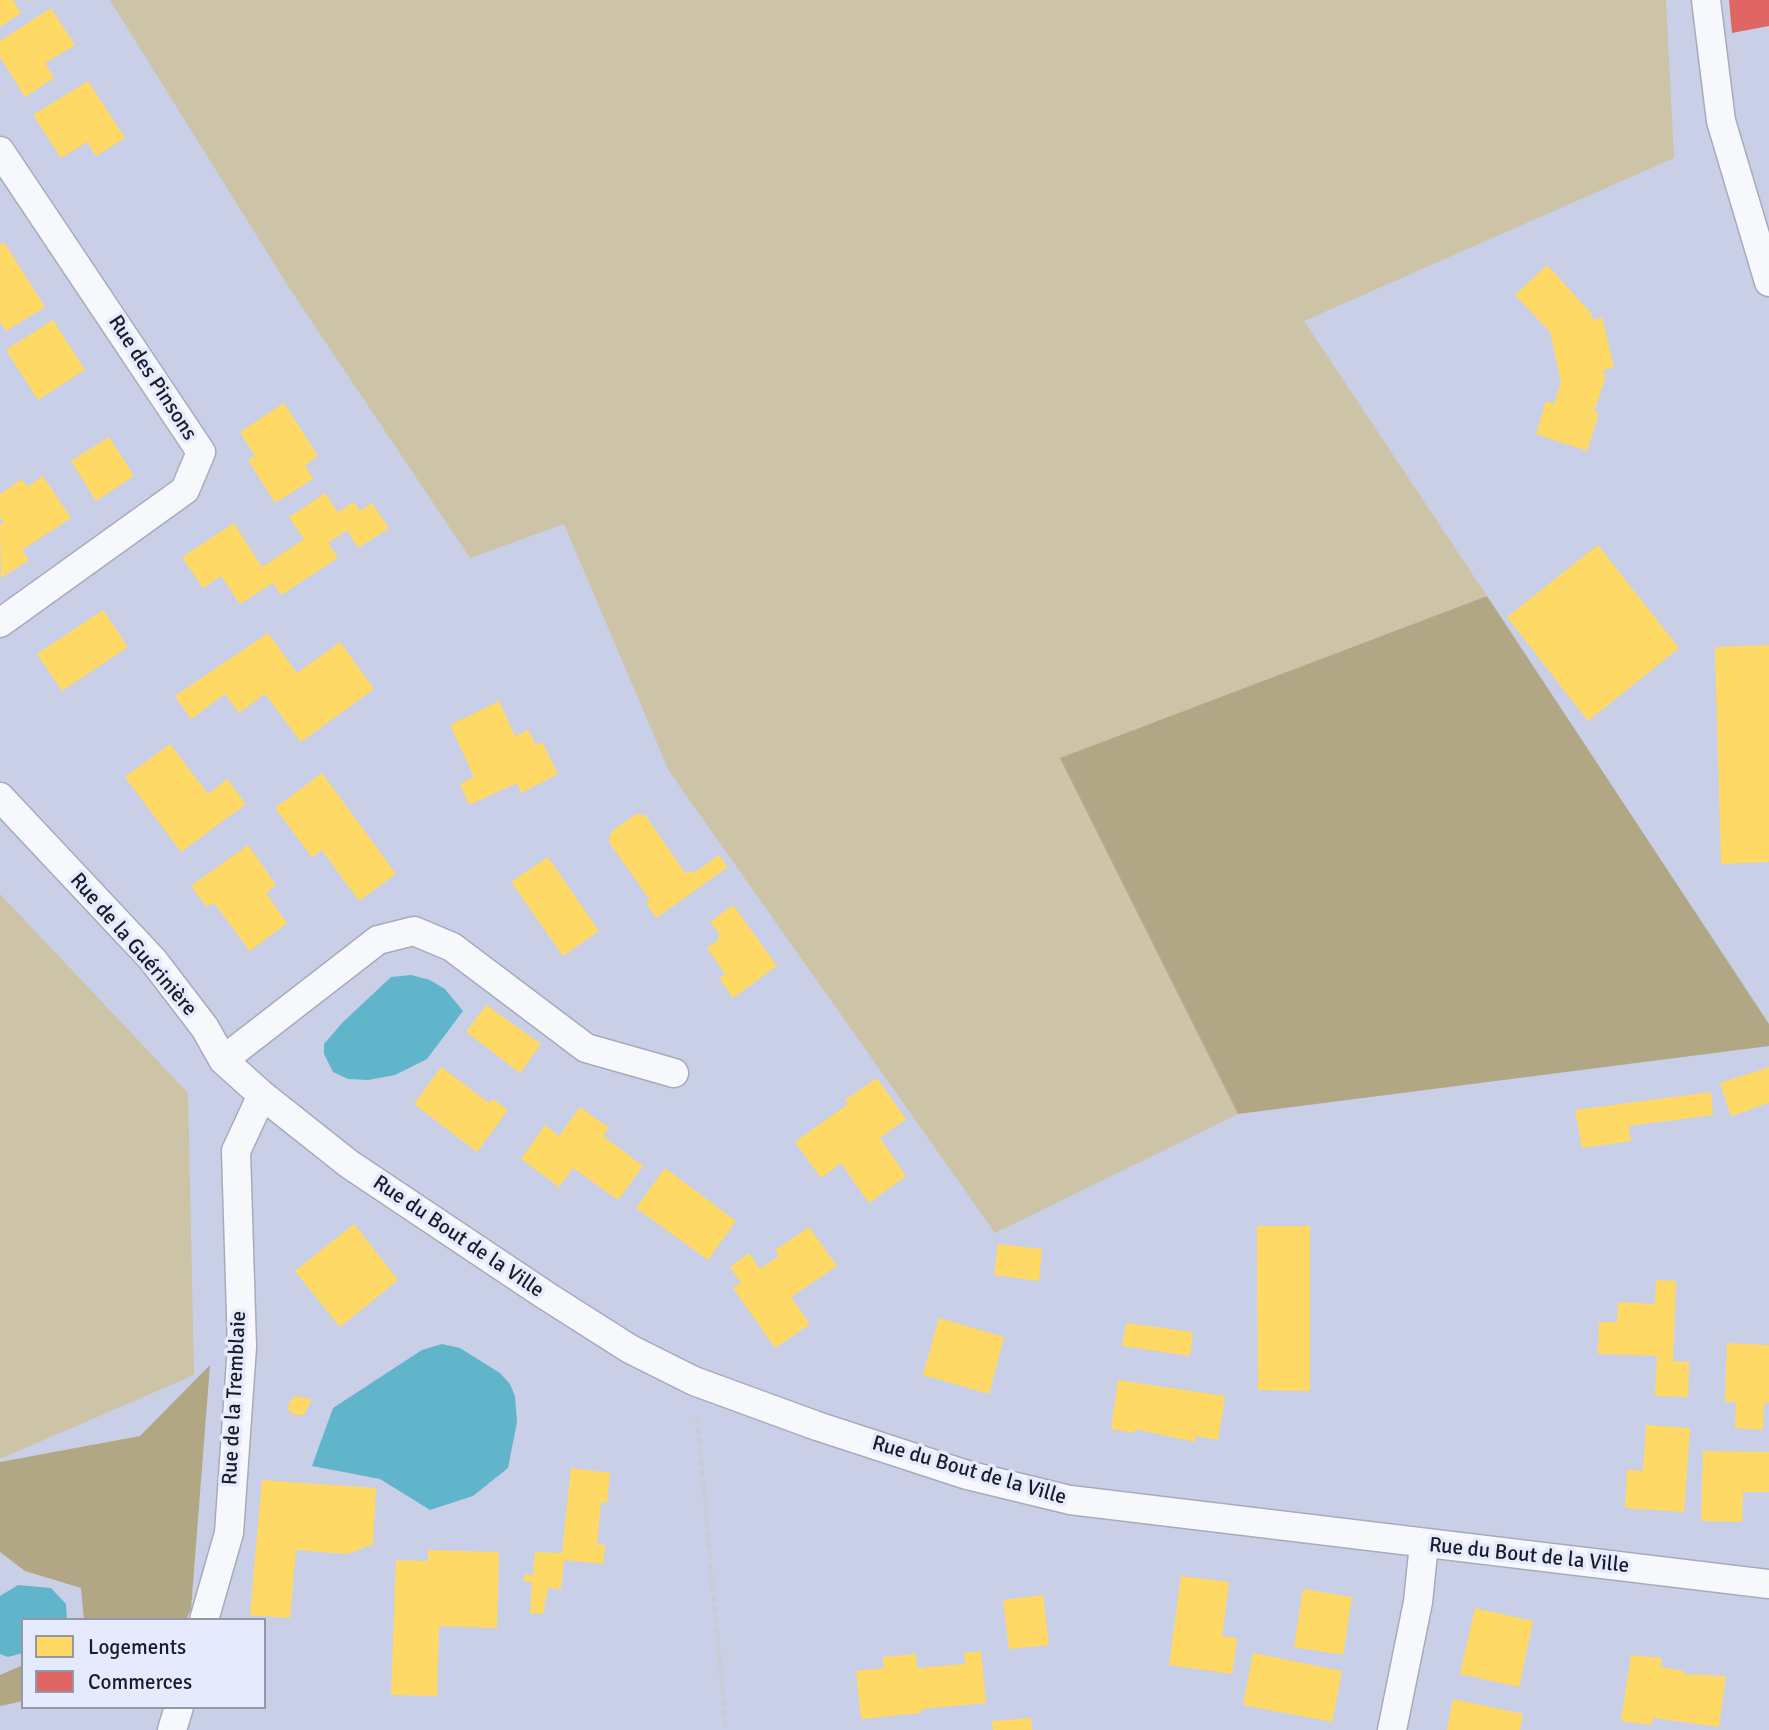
<!DOCTYPE html>
<meta charset="utf-8">
<style>
body{margin:0}
#map{position:relative;width:1769px;height:1730px;overflow:hidden;background:#c9cfe6;font-family:Signika,sans-serif}
canvas{display:block}
.legend{position:absolute;left:21px;top:1618px;width:245px;height:91px;box-sizing:border-box;background:#e5ebfc;border:2px solid #9398a8;margin:0;padding:9px 12px;list-style:none;font-size:21px;color:#181c2b}
.legend li{display:flex;align-items:center;gap:14px;height:35px}
.legend b{width:35px;border:2px solid #9398a8}
</style>
<div id="map">
<canvas width="1769" height="1730"></canvas>
<ul class="legend">
<li><b style="height:19px;background:#ffd966"></b>Logements</li>
<li><b style="height:19px;background:#e06666"></b>Commerces</li>
</ul>
</div>
<script>
const g = document.querySelector('canvas').getContext('2d');
g.lineJoin = 'round';
function fill(path, color) { g.fillStyle = color; g.fill(path, 'evenodd'); }
const shape = rows => new Path2D(rows.map(r => 'M' + r).join(''));
function strokePath(path, color, width, dash) { g.strokeStyle = color; g.lineWidth = width; g.lineCap = dash ? 'butt' : 'round'; g.setLineDash(dash || []); g.stroke(path); }
function write(font, color, halo, rows, align = 'center') {
  g.font = font + ' Signika,sans-serif'; g.lineWidth = 7; g.setLineDash([]); g.textBaseline = 'middle'; g.strokeStyle = halo; g.fillStyle = color; for (const [text, x, y, turn = 0] of rows) {
    g.save(); g.translate(x, y); g.rotate((+turn || 0) * Math.PI / 180); g.textAlign = isNaN(turn) ? turn : align; if (halo) g.strokeText(text, 0, 0); g.fillText(text, 0, 0); g.restore();
  }
}
fill(shape([
 [110,0,1666,0,1674,158,1304,321,1487,596,1061,758,1238,1114,995,1233,669,771,564,524,470,558,288,286],
 [0,894,188,1093,194,1375,0,1459]
]), '#cdc3a7');
fill(shape([
 [1487,596,1769,1024,1769,1046,1238,1114,1060,758],
 [210,1365,191,1609,186,1620,84,1620,81,1588,25,1571,0,1552,0,1462,140,1436],
 [23,1665,23,1701,0,1706,0,1675]
]), '#b2a785');
fill(shape([
 [411,975,430,980,445,989,463,1011,427,1059,395,1075,368,1080,348,1079,333,1072,324,1054,324,1044,342,1023,391,977],
 [442,1344,460,1348,500,1373,510,1384,515,1396,517,1422,508,1468,473,1496,430,1510,380,1479,312,1466,333,1408,422,1350],
 [18,1585,51,1588,66,1604,67,1620,23,1620,23,1653,8,1657,0,1654,0,1596]
]), '#61b5ca');
fill(shape([
 [0,0,13,0,21,13,0,27],
 [51,8,75,45,45,63,54,78,25,97,0,57,0,41],
 [88,81,125,138,96,156,87,142,61,158,33,115],
 [4,242,45,307,6,331,0,322,0,245],
 [1547,265,1591,313,1593,320,1602,317,1614,367,1603,370,1605,378,1594,412,1599,413,1587,451,1536,434,1546,401,1554,404,1561,382,1550,332,1515,295],
 [53,320,85,370,38,400,6,350],
 [284,403,318,456,305,465,313,479,275,503,248,460,255,456,240,432],
 [109,437,134,476,96,501,71,461],
 [43,476,71,518,22,550,29,560,1,578,0,525,4,523,0,517,0,494,22,479,27,487],
 [325,493,338,512,354,502,360,511,372,503,389,528,358,548,347,530,328,543,338,558,281,595,273,583,240,604,221,576,203,588,182,557,234,523,262,567,304,539,289,517],
 [1598,545,1679,648,1588,721,1507,617],
 [103,610,128,647,62,691,37,654],
 [268,633,297,673,340,642,374,689,301,742,265,694,239,713,225,694,191,719,175,696],
 [1769,645,1769,862,1721,864,1715,647],
 [499,701,515,736,528,730,536,745,542,742,558,774,521,793,517,783,469,805,460,784,474,777,450,725],
 [170,744,208,794,227,779,246,804,181,852,125,777],
 [322,773,396,874,359,901,322,850,312,857,275,808],
 [636,814,645,815,686,874,691,870,694,873,719,855,728,867,656,918,646,903,650,900,609,842,611,832],
 [248,845,276,885,266,893,287,923,250,951,214,903,207,907,191,886],
 [548,857,599,931,563,956,511,882],
 [733,905,777,966,733,998,719,978,725,974,707,948,718,940,719,933,710,922],
 [486,1005,541,1044,520,1073,466,1032],
 [441,1067,489,1103,493,1099,508,1110,477,1152,414,1104],
 [1769,1067,1769,1103,1731,1116,1720,1083],
 [877,1078,906,1119,880,1138,906,1176,869,1203,841,1163,821,1178,795,1142,848,1104,845,1100],
 [1711,1092,1713,1115,1629,1126,1631,1141,1582,1148,1575,1110],
 [580,1107,609,1128,603,1136,643,1166,618,1200,573,1168,559,1187,521,1159,545,1125,559,1136],
 [665,1168,736,1221,708,1260,636,1208],
 [354,1224,398,1280,340,1327,295,1271],
 [1257,1226,1310,1226,1310,1391,1258,1390],
 [809,1227,837,1266,791,1297,810,1324,775,1348,733,1288,741,1283,730,1267,749,1253,760,1269,779,1256,775,1250],
 [998,1244,1042,1249,1039,1281,994,1275],
 [1656,1280,1676,1281,1673,1361,1689,1362,1688,1397,1655,1396,1657,1356,1598,1354,1599,1322,1617,1322,1618,1302,1655,1304],
 [939,1318,1004,1337,989,1394,923,1375],
 [1126,1323,1193,1332,1190,1356,1122,1346],
 [1727,1343,1769,1345,1769,1403,1764,1403,1763,1430,1735,1428,1736,1402,1725,1402],
 [1118,1380,1225,1396,1218,1440,1195,1436,1195,1442,1135,1429,1134,1433,1111,1429],
 [296,1396,312,1399,304,1415,294,1415,288,1410,289,1402],
 [1646,1425,1690,1428,1684,1512,1625,1508,1627,1470,1643,1471],
 [1703,1451,1769,1452,1769,1492,1743,1492,1742,1522,1701,1521],
 [571,1468,610,1473,607,1503,601,1502,597,1544,605,1545,603,1564,564,1560,561,1589,548,1588,543,1614,530,1613,532,1582,524,1582,525,1574,533,1575,535,1552,562,1553],
 [262,1480,376,1488,373,1544,347,1554,296,1550,290,1618,250,1615],
 [428,1550,499,1552,497,1628,439,1626,437,1696,391,1695,396,1560,428,1561],
 [1181,1576,1229,1582,1222,1636,1237,1638,1232,1674,1169,1665],
 [1303,1589,1352,1597,1343,1655,1294,1647],
 [1043,1595,1049,1645,1009,1649,1003,1600],
 [1475,1608,1533,1621,1519,1687,1460,1674],
 [981,1651,986,1703,921,1709,921,1713,861,1719,856,1671,884,1668,883,1657,916,1654,917,1668,965,1664,964,1653],
 [1253,1653,1342,1671,1332,1722,1243,1705],
 [1631,1655,1662,1658,1661,1667,1684,1671,1684,1674,1726,1676,1719,1727,1653,1718,1651,1725,1621,1721],
 [1453,1699,1523,1714,1520,1730,1447,1730],
 [1031,1718,1032,1730,993,1730,992,1721]
]), '#ffd966');
fill(shape([
 [1729,0,1769,0,1769,26,1732,33]
]), '#e06666');
const street = shape([
 [1706,0,1721,121,1769,282],
 [0,151,201,452,185,490,0,623],
 [0,797,153,960,205,1028,223,1060,262,1095,349,1164,545,1295,630,1349,694,1381,817,1426,967,1475,1070,1500,1769,1584],
 [223,1060,378,940,414,931,452,947,586,1048,674,1073],
 [204,1620,229,1533,242,1347,236,1151,262,1095],
 [172,1730,179,1707],
 [1392,1730,1418,1602,1424,1544]
]);
strokePath(street, '#a6abbc', 31);
strokePath(shape([
 [697,1417,726,1730]
]), '#cbccd3', 4.5, [7, 3.5]);
strokePath(street, '#f7f8fb', 28);
write('21px', '#181c2b', '#e5ebfc', [
 ["Rue des Pinsons",152,378,57],
 ["Rue de la Guérinière",133,945,49],
 ["Rue du Bout de la Ville",458,1237,34],
 ["Rue de la Tremblaie",235,1398,-87],
 ["Rue du Bout de la Ville",969,1471,16],
 ["Rue du Bout de la Ville",1529,1556,6]
]);
</script>
